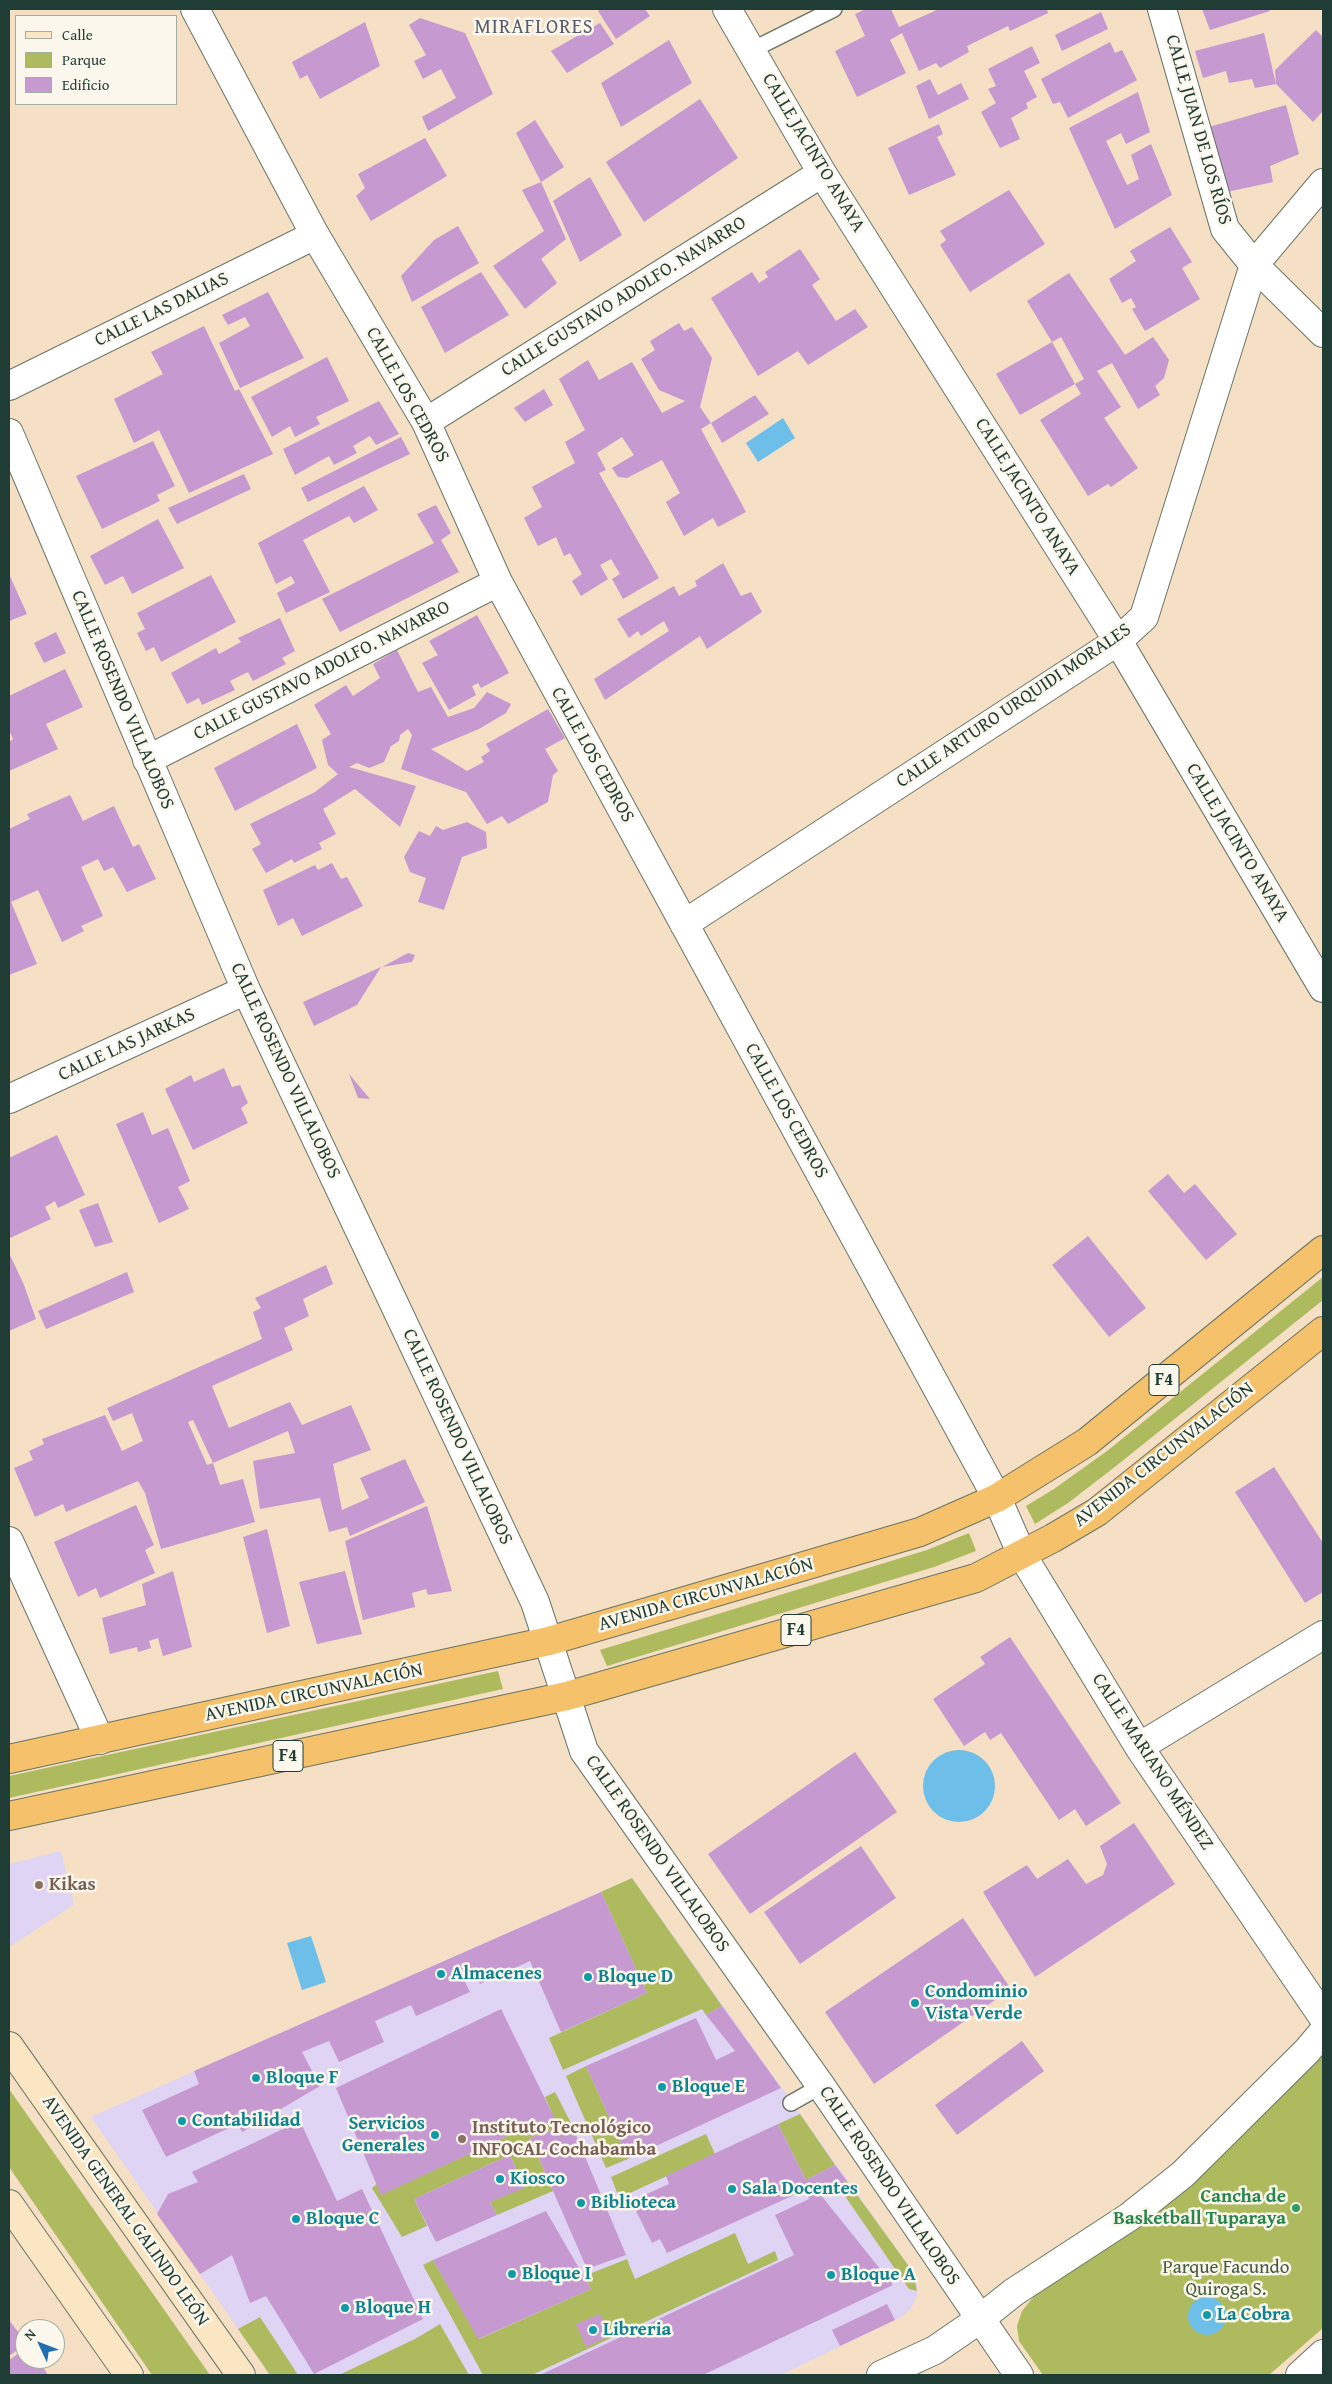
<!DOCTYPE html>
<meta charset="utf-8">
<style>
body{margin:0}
#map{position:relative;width:1332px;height:2384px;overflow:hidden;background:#f5dfc5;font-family:"Gentium Book Plus",serif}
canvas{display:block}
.frame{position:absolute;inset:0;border:10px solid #1f3d34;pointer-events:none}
.legend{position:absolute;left:15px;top:15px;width:162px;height:90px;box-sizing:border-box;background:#fbf7ec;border:1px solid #a3ada2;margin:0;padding:6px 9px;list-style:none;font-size:15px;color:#1f3d34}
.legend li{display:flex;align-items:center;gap:10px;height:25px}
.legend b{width:25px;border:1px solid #a3ada2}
.north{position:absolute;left:15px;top:2319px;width:50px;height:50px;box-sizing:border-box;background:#fbf7ec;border:1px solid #a3ada2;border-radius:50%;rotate:313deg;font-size:14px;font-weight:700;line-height:20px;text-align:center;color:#1f3d34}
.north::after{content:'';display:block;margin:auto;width:18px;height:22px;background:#1f6fb2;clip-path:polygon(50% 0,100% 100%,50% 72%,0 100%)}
</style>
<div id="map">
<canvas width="1332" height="2384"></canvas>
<div class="frame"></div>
<ul class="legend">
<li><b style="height:6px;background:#fbe6c4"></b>Calle</li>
<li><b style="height:14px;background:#adbb5e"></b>Parque</li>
<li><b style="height:14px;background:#c699d1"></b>Edificio</li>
</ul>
<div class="north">N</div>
</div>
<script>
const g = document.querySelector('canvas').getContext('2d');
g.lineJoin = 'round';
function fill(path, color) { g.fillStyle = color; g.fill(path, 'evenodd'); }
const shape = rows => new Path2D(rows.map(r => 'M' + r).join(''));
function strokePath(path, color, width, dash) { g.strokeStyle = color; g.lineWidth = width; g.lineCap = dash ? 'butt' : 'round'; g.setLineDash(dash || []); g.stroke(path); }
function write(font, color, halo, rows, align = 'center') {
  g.font = font + ' "Gentium Book Plus",serif'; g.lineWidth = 5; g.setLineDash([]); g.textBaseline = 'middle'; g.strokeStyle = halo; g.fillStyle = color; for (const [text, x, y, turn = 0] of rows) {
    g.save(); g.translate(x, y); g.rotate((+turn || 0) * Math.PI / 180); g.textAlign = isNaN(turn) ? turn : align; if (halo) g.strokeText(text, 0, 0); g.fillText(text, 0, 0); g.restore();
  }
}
fill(shape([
 [61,1851,74,1905,9,1947,9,1864],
 [632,1878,913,2272,917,2284,917,2297,911,2308,903,2316,781,2375,270,2375,91,2117]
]), '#e0d4f4');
fill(shape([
 [1323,1277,1323,1300,1116,1466,1068,1503,1035,1524,1026,1506,1054,1489,1107,1451],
 [969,1533,976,1551,934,1567,607,1666,600,1650,927,1550],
 [498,1671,503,1689,9,1798,9,1776],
 [632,1878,722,2006,706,2015,702,2009,563,2070,549,2038,647,1993,601,1892],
 [1323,2054,1323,2328,1269,2375,1043,2375,1019,2341,1017,2326,1022,2311,1031,2300,1042,2288,1167,2203,1233,2145],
 [586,2066,628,2159,606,2168,566,2076],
 [9,2089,210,2375,152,2375,9,2167],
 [555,2092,571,2123,530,2138,553,2191,497,2215,490,2202,524,2187,510,2155,414,2199,427,2226,402,2237,372,2188,377,2184,382,2194,523,2129,527,2134,555,2120,545,2097],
 [800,2114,835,2165,806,2180,778,2124],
 [706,2134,715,2154,619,2198,611,2177],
 [847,2181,913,2272,917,2291,909,2289,902,2279,838,2186],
 [735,2233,748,2264,775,2251,778,2260,532,2375,483,2375,423,2265,433,2260,479,2339,591,2289,584,2276,627,2259,635,2279],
 [260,2317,298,2375,270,2375,238,2329],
 [440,2324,469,2375,339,2375,415,2339]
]), '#adbb5e');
fill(shape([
 [783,418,795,438,758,462,746,443],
 '923 1786a36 36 0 1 1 72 0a36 36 0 1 1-72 0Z',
 [311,1936,326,1982,302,1990,287,1943],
 '1188 2316a19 19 0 1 1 38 0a19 19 0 1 1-38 0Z'
]), '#6dbee8');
fill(shape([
 [601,9,645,9,650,16,616,39,598,11],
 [866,9,891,9,899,27,939,9,1047,9,1048,13,1010,31,1008,26,967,46,969,52,940,68,936,63,919,71,902,33,890,40,906,73,857,97,835,51,865,36,855,14],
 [1202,9,1269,9,1270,11,1210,30],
 [1101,12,1108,29,1062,51,1055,35],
 [420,18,465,33,493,94,428,131,422,117,456,98,441,69,423,79,414,61,426,55,409,25],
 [365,22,380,66,320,99,307,75,300,79,292,62],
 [600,23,614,44,567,73,551,51],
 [1316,30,1323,37,1323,111,1313,122,1276,84,1275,70],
 [1264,33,1276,84,1255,88,1252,79,1229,83,1226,71,1203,78,1195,51],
 [669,40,692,83,621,127,601,83],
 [1110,42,1115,53,1122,50,1137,80,1068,118,1060,102,1053,104,1041,79],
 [1032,46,1040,63,1024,71,1037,97,1026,103,1028,108,1011,118,1020,139,1000,148,981,112,996,103,988,89,996,86,988,69],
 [930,79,938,95,961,83,969,99,929,119,916,86],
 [1138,92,1150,132,1126,144,1121,133,1106,141,1127,185,1139,179,1131,155,1151,144,1172,195,1115,229,1069,128],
 [700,99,738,158,644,222,606,162],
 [1286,105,1299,154,1270,166,1273,182,1227,192,1209,127],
 [535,120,564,167,541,182,516,133],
 [939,124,943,134,937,137,956,175,909,195,888,148],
 [425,138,447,176,371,221,356,196,365,188,358,174],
 [590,177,622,235,580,262,553,201],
 [541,182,566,239,541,259,557,283,525,309,493,266,544,231,522,190],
 [1009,190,1045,244,970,292,940,245,946,240,940,231],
 [458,226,479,263,412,302,401,276,434,240],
 [1170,227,1192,262,1182,268,1200,299,1145,331,1132,309,1136,307,1131,298,1122,303,1109,279,1136,261,1130,251],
 [800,249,820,279,812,285,836,321,855,309,868,327,808,365,798,351,758,376,711,298,752,272,759,283,768,277,765,272],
 [481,272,509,315,445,353,421,307],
 [1069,273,1125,355,1153,337,1169,360,1164,378,1155,386,1160,395,1138,409,1112,363,1097,371,1121,407,1104,418,1138,468,1111,487,1108,484,1088,496,1040,420,1081,394,1075,384,1084,379,1061,337,1052,342,1027,301],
 [268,292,304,358,240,388,219,343,250,326,245,317,228,325,222,315],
 [679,323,684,331,692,327,712,358,700,407,711,423,701,429,746,512,718,527,713,518,684,536,666,502,680,493,662,460,627,478,618,477,612,468,634,455,622,437,597,453,606,470,599,473,659,578,623,599,612,579,620,574,611,559,600,565,608,579,581,596,572,581,582,574,570,553,564,556,556,537,538,546,524,518,542,507,532,487,575,463,565,442,585,430,559,379,588,360,599,380,632,362,662,413,685,401,659,390,641,359,655,350,650,341],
 [204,326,235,391,239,389,273,454,189,493,159,430,134,443,114,399,163,374,151,352],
 [1052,342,1075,384,1020,415,996,374],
 [327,357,349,401,316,417,320,424,295,437,290,426,272,437,251,397],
 [544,389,553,405,525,422,514,408],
 [755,395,769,414,722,443,711,423],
 [379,401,399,434,376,445,370,436,353,446,357,453,334,465,329,456,295,475,283,449],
 [401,437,410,454,308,502,301,488],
 [153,441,175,486,157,495,160,501,102,529,76,476],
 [244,474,251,489,177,524,168,508],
 [364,486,378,510,354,523,349,516,303,540,330,592,286,613,277,593,295,583,291,576,276,584,258,543],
 [436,505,451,533,441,540,459,572,340,632,322,599,434,543,417,514],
 [158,519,184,568,132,594,123,576,105,585,90,556],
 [723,563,741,596,751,592,762,612,707,649,700,636,605,700,594,679,669,631,664,621,641,636,638,631,629,638,617,619,674,586,679,596,697,586,695,581],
 [9,574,27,614,9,621],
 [211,575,236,622,161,662,154,647,146,651,137,633,145,629,137,613],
 [477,615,509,673,481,688,478,683,472,686,476,695,449,710,422,663,438,655,429,641],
 [280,618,295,651,282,658,286,664,253,681,248,672,230,681,235,690,202,705,199,698,187,704,171,673,216,648,219,654,241,642,238,638],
 [56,632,66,653,44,663,34,643],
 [397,650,418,692,431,687,448,717,474,708,487,692,511,704,506,713,479,729,431,749,467,771,484,762,481,757,490,751,486,744,548,709,565,738,545,749,558,771,553,775,548,802,508,824,502,816,487,824,466,792,401,769,412,735,408,729,400,735,399,741,391,746,384,762,369,768,357,763,349,767,416,786,400,827,355,789,323,809,336,834,319,843,322,849,294,863,292,859,266,873,252,849,261,844,250,824,315,792,338,774,328,765,322,740,331,734,314,705,346,685,353,696,380,678,373,664],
 [65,669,83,707,46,724,58,749,9,771,9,742,13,739,9,730,9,696],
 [297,724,317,768,235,811,214,768],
 [70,795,83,821,114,806,133,847,139,844,156,879,127,892,113,867,104,871,98,859,81,867,103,916,81,926,84,931,62,942,38,890,11,902,37,964,9,975,9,829,30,819,27,814],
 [467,822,486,832,487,848,462,857,444,910,418,902,426,878,410,872,404,857,419,831,430,836,436,826,443,830],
 [332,863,341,879,347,877,363,906,302,936,293,918,278,926,263,890,315,865,318,870],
 [408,953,415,955,412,962,382,967],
 [381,967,357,1005,314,1026,303,1002],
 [224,1068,232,1087,240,1085,248,1103,241,1108,248,1123,193,1150,165,1089,191,1075,194,1082],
 [349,1074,370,1099,358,1098],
 [143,1112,152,1135,168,1128,190,1181,178,1187,189,1209,159,1223,116,1124],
 [57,1135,85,1195,58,1208,55,1201,45,1207,51,1219,10,1238,9,1158],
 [1168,1174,1184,1193,1195,1184,1237,1234,1206,1260,1148,1191],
 [98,1203,113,1242,95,1247,79,1210],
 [1088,1236,1146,1308,1109,1337,1052,1265],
 [9,1253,24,1285,36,1319,9,1331],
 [326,1265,333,1284,303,1299,309,1316,284,1328,293,1350,212,1386,229,1428,290,1402,302,1425,351,1405,371,1450,333,1464,342,1510,369,1498,360,1478,405,1459,425,1502,350,1536,347,1527,329,1532,320,1498,260,1509,253,1461,295,1453,288,1431,213,1463,193,1420,188,1422,207,1465,213,1463,220,1485,243,1479,255,1522,161,1549,145,1493,138,1481,66,1512,63,1504,35,1517,14,1468,33,1460,29,1451,44,1444,42,1439,105,1415,122,1451,143,1441,132,1413,113,1421,107,1408,262,1339,253,1312,261,1308,255,1298],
 [127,1272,134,1292,46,1329,38,1311],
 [1274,1467,1323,1543,1323,1592,1305,1603,1235,1492],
 [136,1505,154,1545,145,1550,155,1573,100,1598,96,1588,78,1597,54,1542],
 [427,1506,452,1591,428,1595,426,1589,412,1593,415,1607,363,1620,345,1541],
 [267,1529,290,1626,267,1633,243,1537],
 [173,1571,192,1647,163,1656,158,1638,149,1641,151,1648,138,1652,137,1647,110,1654,102,1618,146,1605,142,1584],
 [345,1571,362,1634,317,1644,299,1582],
 [1010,1637,1121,1803,1086,1826,1075,1809,1059,1820,1001,1733,990,1740,985,1732,964,1746,933,1699,985,1664,980,1657],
 [855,1752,897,1812,750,1914,708,1854],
 [1134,1823,1175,1884,1035,1977,983,1892,1027,1865,1037,1879,1068,1859,1086,1884,1103,1875,1107,1864,1100,1846],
 [861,1846,896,1898,800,1964,764,1912],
 [601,1892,647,1993,561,2032,530,1961,480,1984,474,1971,462,1976,470,1992,416,2016,411,2005,375,2021,384,2042,339,2062,329,2041,302,2052,320,2086,242,2132,238,2124,166,2157,142,2110,199,2084,194,2071],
 [963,1918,1011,1989,874,2084,825,2012],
 [722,2006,781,2088,628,2159,586,2066,696,2018,716,2060,735,2051,706,2015],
 [501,2009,555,2119,526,2134,523,2129,381,2195,336,2088],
 [1022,2041,1044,2071,957,2135,935,2105],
 [300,2121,337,2201,362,2189,423,2319,314,2374,266,2296,250,2303,232,2255,200,2274,157,2214,168,2194,198,2182,192,2172],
 [571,2123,626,2255,587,2269,530,2138],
 [778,2124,806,2180,835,2165,847,2181,820,2194,893,2285,703,2375,540,2375,794,2255,775,2215,809,2199,805,2190,667,2253,660,2239,652,2243,631,2201,669,2184,666,2176],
 [510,2155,524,2188,490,2202,497,2215,436,2242,414,2199],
 [546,2211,591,2289,478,2339,433,2260],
 [887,2304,895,2320,840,2346,832,2330],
 [600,2314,610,2336,586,2347,576,2324],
 [9,2320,25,2341,25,2345,9,2356],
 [25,2349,25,2359,38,2359,48,2375,9,2375,9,2360]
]), '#c699d1');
const service = shape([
 [752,50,834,9],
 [791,2103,821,2086]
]);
const minor = shape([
 [727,9,822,173,1118,641,1323,988],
 [1162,9,1225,229,1254,265,1323,333],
 [315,235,426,422,498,582,997,1498,1022,1555,1139,1747,1323,2017],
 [426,422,822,173],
 [9,433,246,990,535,1602,584,1751,821,2086,1019,2375],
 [147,760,498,582],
 [684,924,1118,641,1144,617,1254,265,1323,183],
 [9,1099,246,990],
 [9,1541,100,1740],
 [1139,1747,1323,1635],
 [881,2375,935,2350,980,2319,1014,2292,1129,2217,1183,2174,1307,2051,1323,2032],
 [1300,2375,1323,2354]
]);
const tertiary = shape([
 [9,386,315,235,195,9]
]);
const secondary = shape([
 [9,2046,241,2375],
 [9,2204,129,2375]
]);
const trunk = shape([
 [9,1759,549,1641,920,1532,997,1498,1087,1442,1323,1250],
 [9,1816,567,1696,976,1578,1053,1538,1097,1512,1323,1331]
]);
strokePath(service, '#6a7667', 18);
strokePath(minor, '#6a7667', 30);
strokePath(tertiary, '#6a7667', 30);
strokePath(secondary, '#6a7667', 30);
strokePath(trunk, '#6a7667', 30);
strokePath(service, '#fff', 15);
strokePath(minor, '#fff', 28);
strokePath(tertiary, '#fff', 28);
strokePath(secondary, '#fbe6c4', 28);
strokePath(trunk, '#f5c16b', 28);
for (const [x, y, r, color] of [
 [39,1885,5,"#8d6e63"],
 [441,1974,5,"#0f9aa8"],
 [588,1977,5,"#0f9aa8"],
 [915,2003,5,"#0f9aa8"],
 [256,2078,5,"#0f9aa8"],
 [662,2087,5,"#0f9aa8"],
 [182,2121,5,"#0f9aa8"],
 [435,2135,5,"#0f9aa8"],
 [462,2139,5,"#8d6e63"],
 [500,2179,5,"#0f9aa8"],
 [732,2189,5,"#0f9aa8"],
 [581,2203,5,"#0f9aa8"],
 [1296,2208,5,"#2e9e5b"],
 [296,2219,5,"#0f9aa8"],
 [512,2274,5,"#0f9aa8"],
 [831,2275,5,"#0f9aa8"],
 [345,2308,5,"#0f9aa8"],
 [1207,2315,5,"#0f9aa8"],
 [593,2330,5,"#0f9aa8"]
]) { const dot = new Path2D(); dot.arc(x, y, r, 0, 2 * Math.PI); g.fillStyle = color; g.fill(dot); strokePath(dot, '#fbf7ec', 2); }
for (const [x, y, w] of [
 [1164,1380,30],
 [796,1630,30],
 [288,1756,30]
]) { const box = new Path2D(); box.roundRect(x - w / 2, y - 15.5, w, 31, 4); g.fillStyle = '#fbf7ec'; g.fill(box); strokePath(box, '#1f3d34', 1); }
write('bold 18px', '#1f3d34', null, [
 ["F4",1164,1380],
 ["F4",796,1630],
 ["F4",288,1756]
]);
write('19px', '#1f3d34', '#fbf7ec', [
 ["CALLE JUAN DE LOS RÍOS",1198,130,74],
 ["CALLE JACINTO ANAYA",813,153,59],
 ["CALLE GUSTAVO ADOLFO. NAVARRO",624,297,-32],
 ["CALLE LAS DALIAS",162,310,-26],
 ["CALLE LOS CEDROS",407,395,61],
 ["CALLE JACINTO ANAYA",1027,497,58],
 ["CALLE GUSTAVO ADOLFO. NAVARRO",322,671,-27],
 ["CALLE ROSENDO VILLALOBOS",122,700,67],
 ["CALLE ARTURO URQUIDI MORALES",1014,706,-34],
 ["CALLE LOS CEDROS",592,755,61],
 ["CALLE JACINTO ANAYA",1237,843,59],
 ["CALLE LAS JARKAS",127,1045,-25],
 ["CALLE ROSENDO VILLALOBOS",285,1071,65],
 ["CALLE LOS CEDROS",786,1111,61],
 ["CALLE ROSENDO VILLALOBOS",457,1437,65],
 ["AVENIDA CIRCUNVALACIÓN",1164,1455,-38],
 ["AVENIDA CIRCUNVALACIÓN",706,1595,-16],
 ["AVENIDA CIRCUNVALACIÓN",314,1693,-12],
 ["CALLE MARIANO MÉNDEZ",1152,1762,57],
 ["CALLE ROSENDO VILLALOBOS",657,1854,55],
 ["CALLE ROSENDO VILLALOBOS",889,2186,56],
 ["AVENIDA GENERAL GALINDO LEÓN",125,2211,55]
]);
write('bold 19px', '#785e54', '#fbf7ec', [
 ["Kikas",49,1885],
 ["Instituto Tecnológico",472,2128],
 ["INFOCAL Cochabamba",472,2150]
], 'left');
write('bold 19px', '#0d838f', '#fbf7ec', [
 ["Almacenes",451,1974],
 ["Bloque D",598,1977],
 ["Condominio",925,1992],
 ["Vista Verde",925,2014],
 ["Bloque F",266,2078],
 ["Bloque E",672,2087],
 ["Contabilidad",192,2121],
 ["Servicios",425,2124,"right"],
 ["Generales",425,2146,"right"],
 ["Kiosco",510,2179],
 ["Sala Docentes",742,2189],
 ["Biblioteca",591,2203],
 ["Bloque C",306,2219],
 ["Bloque I",522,2274],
 ["Bloque A",841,2275],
 ["Bloque H",355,2308],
 ["La Cobra",1217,2315],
 ["Libreria",603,2330]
], 'left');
write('bold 19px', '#27864d', '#fbf7ec', [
 ["Cancha de",1286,2197],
 ["Basketball Tuparaya",1286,2219]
], 'right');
write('19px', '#425c3e', '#fbf7ec', [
 ["Parque Facundo",1226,2268],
 ["Quiroga S.",1226,2290]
]);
g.letterSpacing = '1px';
write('20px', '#595d6b', '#fbf7ec', [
 ["MIRAFLORES",534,28]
]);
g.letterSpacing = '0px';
</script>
